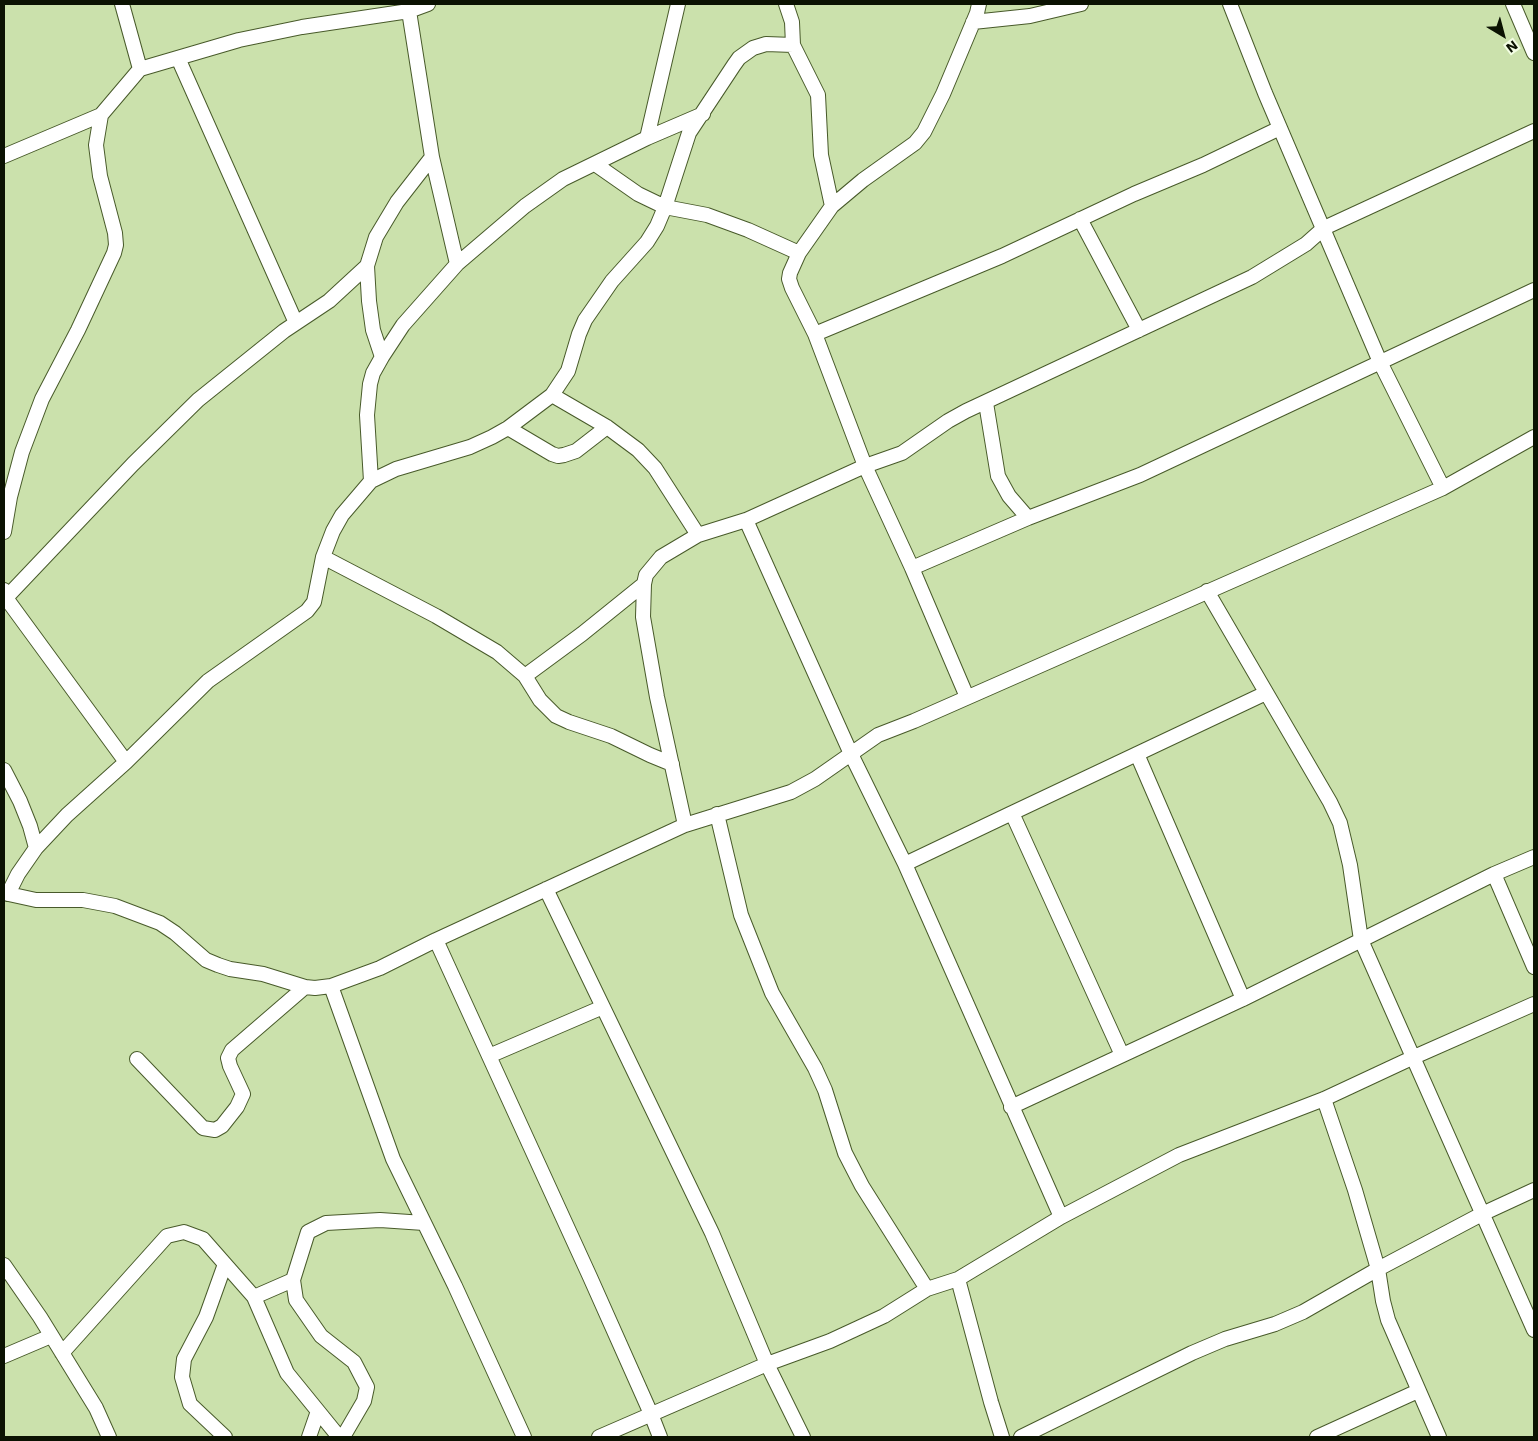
<!DOCTYPE html>
<style>
body{margin:0}
#map{position:relative;width:1538px;height:1441px;overflow:hidden;background:#cbe1ac;font-family:"Work Sans",sans-serif}
canvas{display:block}
.frame{position:absolute;inset:0;border:5px solid #0b1202;pointer-events:none}
.north{position:absolute;left:1478px;top:10px;width:50px;height:50px;-webkit-text-stroke:4px #f2fde3;paint-order:stroke;rotate:143deg;font-size:14px;font-weight:700;line-height:20px;text-align:center;color:#0b1202}
.north::after{content:'';display:block;margin:auto;width:18px;height:22px;background:#0b1202;clip-path:polygon(50% 0,100% 100%,50% 72%,0 100%)}
</style>
<div id="map">
<canvas width="1538" height="1441"></canvas>
<div class="frame"></div>
<div class="north">N</div>
</div>
<script>
const g = document.querySelector('canvas').getContext('2d');
g.lineJoin = 'round';
const shape = rows => new Path2D(rows.map(r => 'M' + r).join(''));
function strokePath(path, color, width, dash) { g.strokeStyle = color; g.lineWidth = width; g.lineCap = dash ? 'butt' : 'round'; g.setLineDash(dash || []); g.stroke(path); }
const minor = shape([
 [122,4,140,69],
 [678,4,647,138,703,114],
 [1230,4,1265,93,1380,362,1443,488],
 [1513,4,1534,53],
 [973,22,1030,16,1081,4],
 [793,45,818,95,821,155,832,206],
 [178,58,296,323],
 [4,156,101,115,140,69,239,40,302,27,409,11,428,4],
 [432,157,457,264],
 [595,164,638,194,665,207,707,215,748,230,799,253,832,206,863,180,915,143,924,132,943,94,977,13,979,4],
 [1080,219,1139,330],
 [799,253,790,273,789,279,792,288,815,334,865,466,912,568,967,697],
 [367,266,369,301,373,330,382,357],
 [815,334,1002,256,1134,194,1203,165,1280,128],
 [552,395,607,427,638,450,655,468,698,535],
 [986,403,998,476,1009,496,1028,518],
 [508,428,552,454,558,456,564,455,576,451,607,427],
 [371,481,367,415,370,384,373,373,382,357,403,325,457,264,525,206,563,179,647,138],
 [746,520,851,754,905,864,1061,1217],
 [4,532,10,497,22,452,42,399,78,330,114,253,116,245,115,233,100,176,96,145,101,115],
 [323,557,436,616,497,652,525,676,540,700,556,716,569,722,611,736,650,755,672,764],
 [912,568,1028,518,1140,475,1534,290],
 [4,590,6,598,126,762],
 [1207,591,1330,802,1340,823,1350,865,1361,940,1534,1330],
 [4,600,133,464,198,400,284,331,329,301,367,266,376,237,397,202,432,157,409,11],
 [525,676,582,634,644,584],
 [1137,754,1243,999],
 [4,770,20,801,30,826,36,848],
 [717,814,741,915,772,993,815,1068,825,1090,845,1153,862,1186,927,1289],
 [685,825,657,697,643,617,644,584,646,575,661,557,698,535,746,520,865,466,902,453,948,421,966,411,1252,277,1306,244,1324,228,1534,131],
 [905,864,1012,813],
 [1494,874,1534,967],
 [546,889,712,1233,767,1364,803,1437],
 [4,893,36,900,83,900,115,906,160,923,175,933,206,960,218,965,230,969,263,974,305,987,315,988,331,986,380,968,436,940,685,825,791,792,815,779,878,735,914,721,1443,488,1534,437],
 [8,894,18,874,36,848,67,815,126,762,208,681,307,611,314,602,323,557,333,531,342,515,371,481,396,469,470,447,492,437,508,428,552,395,568,371,579,334,585,320,612,281,647,242,657,226,665,207,689,133,734,65,739,58,753,48,766,44,793,45,792,22,786,4],
 [436,940,590,1277,651,1414,660,1437],
 [331,986,393,1159,455,1286,524,1437],
 [1122,1055,1012,813,1266,693],
 [489,1056,603,1007],
 [137,1059,203,1128,215,1130,222,1126,237,1107,243,1094,230,1066,228,1058,232,1050,305,987],
 [1324,1099,1355,1190,1378,1269,1383,1301,1388,1320,1439,1437],
 [1011,1107,1243,999,1494,874,1534,857],
 [225,1264,206,1317,184,1359,182,1377,190,1404,225,1437],
 [4,1265,40,1317,96,1408,109,1437],
 [958,1279,991,1402,1002,1437],
 [254,1297,293,1280],
 [62,1353,167,1236,184,1232,203,1239,254,1297,287,1373,339,1437],
 [4,1356,51,1336],
 [309,1437,318,1411],
 [343,1437,364,1401,367,1387,354,1362,321,1336,296,1300,293,1280,308,1232,326,1223,380,1220,424,1223],
 [599,1437,767,1364,830,1341,884,1316,927,1289,958,1279,1061,1217,1179,1155,1324,1099,1414,1057,1534,1004],
 [1021,1437,1192,1353,1225,1339,1275,1324,1303,1312,1378,1269,1482,1214,1534,1190],
 [1317,1437,1418,1391]
]);
strokePath(minor, '#485a2a', 16);
strokePath(minor, '#fff', 14);
</script>
